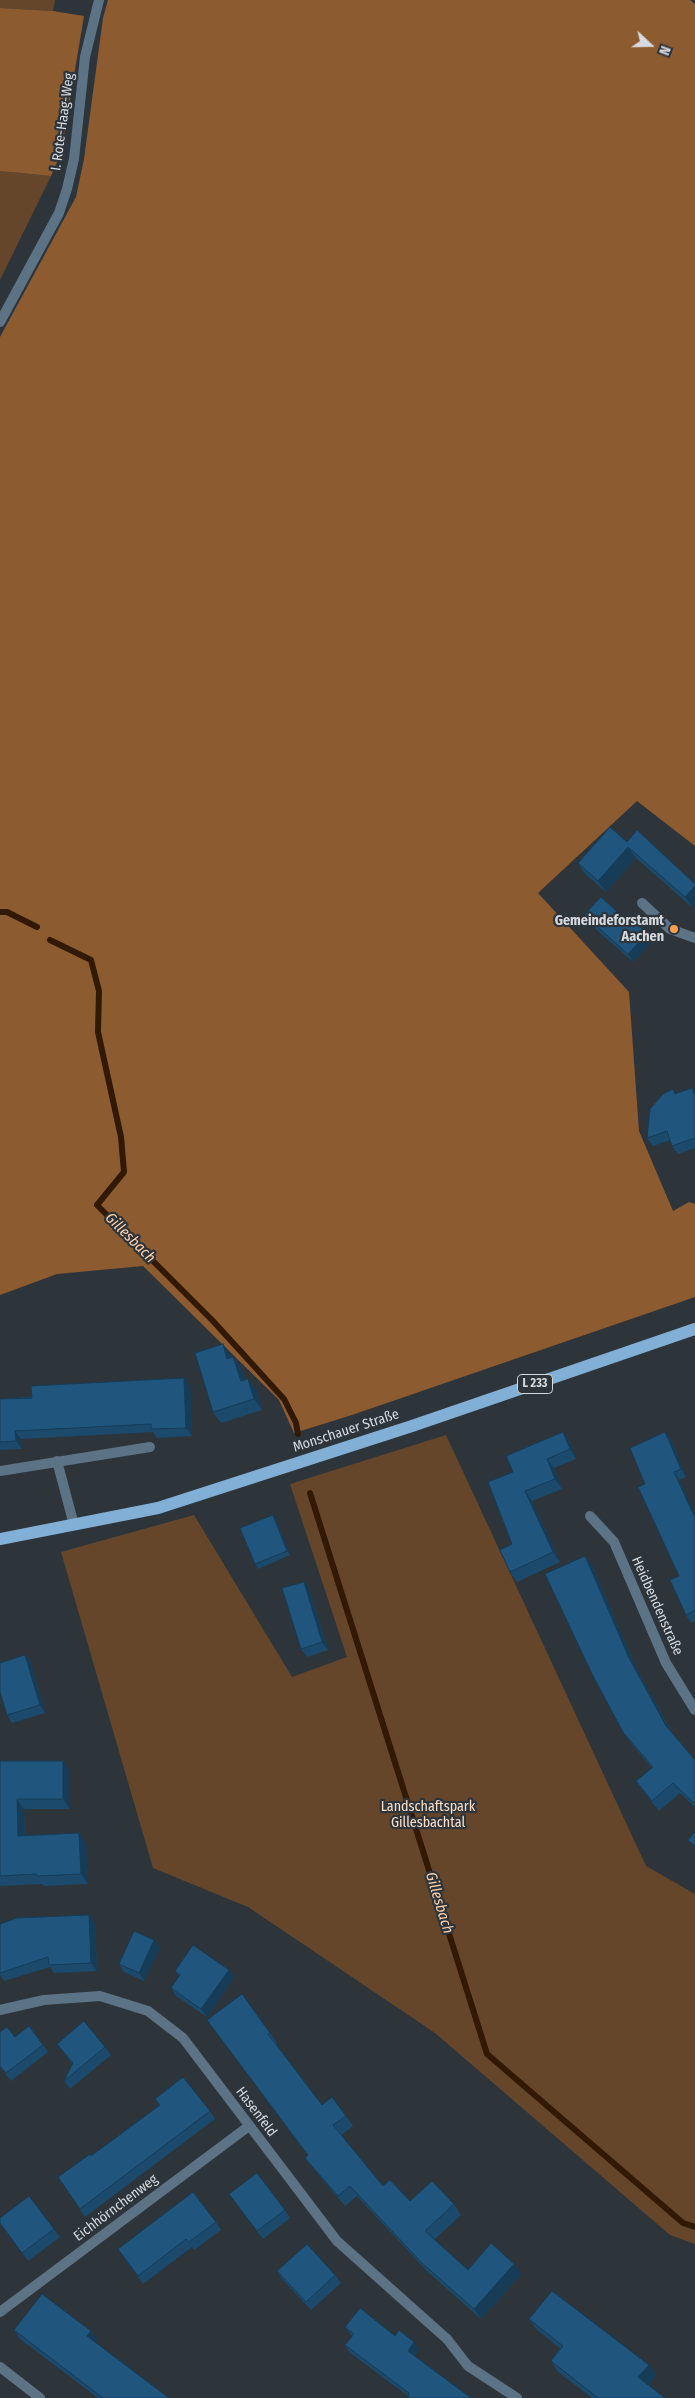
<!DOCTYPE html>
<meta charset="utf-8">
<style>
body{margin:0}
#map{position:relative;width:695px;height:2398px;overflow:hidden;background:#2d353b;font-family:"Fira Sans Condensed",sans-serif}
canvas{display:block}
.north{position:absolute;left:625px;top:20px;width:50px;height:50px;-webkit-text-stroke:4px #2d353b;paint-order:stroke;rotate:111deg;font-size:14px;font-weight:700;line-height:20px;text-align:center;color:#d7dbe0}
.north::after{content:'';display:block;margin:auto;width:18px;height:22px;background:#d7dbe0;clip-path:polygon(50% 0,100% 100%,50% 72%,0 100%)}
</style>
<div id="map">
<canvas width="695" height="2398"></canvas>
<div class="north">N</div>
</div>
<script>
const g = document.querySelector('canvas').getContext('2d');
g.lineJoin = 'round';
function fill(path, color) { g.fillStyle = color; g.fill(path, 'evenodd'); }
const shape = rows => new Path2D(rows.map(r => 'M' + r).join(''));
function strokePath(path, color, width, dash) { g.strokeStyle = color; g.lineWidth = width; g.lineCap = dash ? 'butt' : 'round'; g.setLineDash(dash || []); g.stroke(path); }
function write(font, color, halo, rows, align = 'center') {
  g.font = font + ' "Fira Sans Condensed",sans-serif'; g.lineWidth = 4.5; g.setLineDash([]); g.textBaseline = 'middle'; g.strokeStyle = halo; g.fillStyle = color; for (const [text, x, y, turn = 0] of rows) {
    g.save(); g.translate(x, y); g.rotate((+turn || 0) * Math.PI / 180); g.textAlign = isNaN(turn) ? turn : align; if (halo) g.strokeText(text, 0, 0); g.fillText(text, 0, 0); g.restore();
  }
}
fill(shape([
 [0,0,55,0,53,11,0,8],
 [0,171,51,176,0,280],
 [446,1435,646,1866,695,1894,695,2244,670,2235,435,2033,248,1907,153,1868,61,1552,194,1515,292,1677,347,1657,290,1484]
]), '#66462b');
fill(shape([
 [108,0,690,0,695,4,695,846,637,801,538,893,629,992,639,1131,673,1211,689,1202,695,1204,695,1297,352,1415,294,1433,279,1400,143,1266,57,1274,0,1295,0,337,76,197,84,159,103,18],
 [0,8,53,11,84,16,61,153,51,176,0,171]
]), '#8d5b30');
strokePath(shape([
 [0,912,7,912,37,927],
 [50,940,91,960,99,991,98,1032,121,1137,124,1172,97,1205,213,1321,284,1399,296,1423,298,1434],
 [310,1493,487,2054,683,2223,695,2227]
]), '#321903', 6);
strokePath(shape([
 [642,903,670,929,695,938],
 [57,1461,74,1525],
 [0,1471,150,1447],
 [447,2339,468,2366,517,2398]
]), '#5c7285', 10);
strokePath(shape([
 [0,322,59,213,67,189,74,159,85,57,99,0],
 [590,1516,614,1542,666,1663,695,1710],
 [0,2010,44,2000,100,1996,148,2011,183,2038,337,2241,447,2339],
 [0,2312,249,2126],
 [0,2367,40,2398]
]), '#5c7285', 10);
strokePath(shape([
 [0,1539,158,1508,412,1426,695,1329]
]), '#82afd6', 12);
fill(shape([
 [627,842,695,884,693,908,636,858,606,892,585,874,578,863],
 [584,915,623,917,647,933,653,941,633,962,589,923],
 [692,1088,695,1092,695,1148,678,1154,672,1146,670,1140,653,1146,647,1138,676,1094],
 [231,1356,231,1358,233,1357,241,1368,245,1380,256,1390,262,1410,221,1423,213,1412],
 [190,1386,192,1436,157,1438,153,1432,21,1439,22,1449,0,1450,0,1399],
 [665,1432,671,1440,686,1477,679,1480,695,1514,695,1621,691,1623,686,1615,679,1576,645,1484],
 [570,1442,576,1459,554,1468,562,1489,532,1501,560,1562,517,1582,510,1572,512,1544,513,1472],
 [275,1519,290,1555,258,1569,255,1564],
 [585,1556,592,1566,636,1668,671,1731,695,1760,695,1807,680,1793,659,1811,643,1791,636,1781,652,1768,630,1742,623,1732],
 [309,1589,328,1650,307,1657,301,1649],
 [25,1655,31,1663,45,1713,12,1723,7,1715],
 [0,1761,70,1771,70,1809,24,1809,25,1836,86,1843,88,1884,44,1886,42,1884,0,1886],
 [89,1915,95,1923,97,1971,54,1973,50,1967,4,1981,0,1975,0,1924],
 [154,1940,160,1948,144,1981,124,1972,119,1964],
 [229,1970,234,1978,207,2017,176,1996,171,1988,179,1976,175,1971],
 [242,1994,277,2043,276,2044,322,2105,346,2116,353,2126,341,2135,383,2186,410,2201,454,2204,461,2215,434,2240,468,2270,514,2264,521,2274,481,2319,428,2272,357,2196,345,2206,313,2168,305,2158,308,2156,207,2020],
 [29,2026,48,2052,11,2081,0,2067,0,2032,15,2037],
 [57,2044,105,2047,111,2055,70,2089,64,2081,72,2064],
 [155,2099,210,2111,215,2119,85,2217,58,2177,91,2156,160,2106],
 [29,2196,60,2237,28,2261,0,2223],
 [235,2202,285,2210,290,2218,263,2239],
 [216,2222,221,2230,194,2250,192,2247,143,2284,118,2249],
 [277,2271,335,2275,341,2283,311,2310,282,2279],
 [529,2319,649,2365,656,2375,648,2385,665,2398,592,2398,558,2372,551,2361,560,2348,537,2330],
 [345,2327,395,2336,419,2349,414,2356,471,2398,409,2398,408,2396,349,2352,345,2345,352,2336],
 [14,2330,97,2339,95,2342,169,2398,98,2398,20,2339]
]), '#1c4a6c');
fill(shape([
 [628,847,636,858,606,892,598,881],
 [695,886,695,906,693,908,685,897],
 [647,933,653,941,633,962,628,954],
 [223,1344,231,1356,235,1370,227,1359],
 [233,1357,241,1368,249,1393,241,1381],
 [184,1378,190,1386,192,1436,186,1428],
 [248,1379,256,1390,262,1410,254,1399],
 [15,1431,21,1439,22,1449,16,1441],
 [563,1432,570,1442,576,1459,570,1449],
 [665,1432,671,1440,686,1477,681,1469],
 [547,1459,554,1468,562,1489,555,1479],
 [674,1472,679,1480,695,1514,695,1518],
 [525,1491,532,1501,560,1562,553,1552],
 [273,1515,275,1519,290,1555,287,1551],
 [585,1556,592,1566,636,1668,673,1736,666,1726,629,1658],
 [304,1582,309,1589,328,1650,322,1642],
 [25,1655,31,1663,45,1713,40,1705],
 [63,1761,70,1771,70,1809,63,1799],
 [17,1799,24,1809,25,1846,18,1836],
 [79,1833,86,1843,88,1884,81,1874],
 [89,1915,95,1923,97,1971,91,1963],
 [154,1940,160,1948,144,1981,139,1973],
 [229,1970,234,1978,207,2017,201,2009],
 [514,2264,521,2274,481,2319,474,2309],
 [91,2331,97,2339,93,2345,87,2336],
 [414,2342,419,2349,413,2358,408,2351],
 [649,2365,656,2375,646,2388,638,2377]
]), '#163c58');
const building = shape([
 [610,827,627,842,637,830,695,884,695,886,685,897,628,847,598,881,578,863,610,827],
 [601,897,623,917,626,914,647,933,628,954,584,915,601,897],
 [692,1088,695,1096,695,1138,672,1146,667,1131,647,1138,650,1109,663,1094,673,1089,675,1094,692,1088],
 [223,1344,227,1359,233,1357,241,1381,248,1379,254,1399,213,1412,195,1353,223,1344],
 [184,1378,186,1428,151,1429,151,1424,15,1431,16,1441,0,1442,0,1399,32,1398,31,1386,184,1378],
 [563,1432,570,1449,547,1459,555,1479,525,1491,553,1552,510,1572,500,1550,512,1544,488,1482,513,1472,506,1456,563,1432],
 [665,1432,681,1469,674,1472,695,1518,695,1610,686,1615,670,1580,679,1576,638,1487,645,1484,630,1448,665,1432],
 [273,1515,287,1551,255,1564,240,1528,273,1515],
 [585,1556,629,1658,666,1726,695,1760,695,1804,673,1783,652,1801,636,1781,653,1767,623,1732,592,1674,545,1574,585,1556],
 [304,1582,322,1642,301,1649,282,1588,304,1582],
 [25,1655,40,1705,7,1715,0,1692,0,1663,25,1655],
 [0,1761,63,1761,63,1799,17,1799,18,1836,79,1833,81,1874,37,1876,36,1874,0,1876,0,1761],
 [695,1832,695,1846,688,1840,695,1832],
 [89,1915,91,1963,49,1965,48,1957,0,1973,0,1924,17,1918,89,1915],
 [134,1931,154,1940,139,1973,119,1964,134,1931],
 [193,1945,229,1970,201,2009,171,1988,180,1975,175,1971,193,1945],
 [242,1994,270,2033,268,2034,322,2105,332,2097,346,2116,333,2125,383,2186,390,2180,410,2201,432,2181,454,2204,425,2231,468,2270,491,2243,514,2264,474,2309,421,2262,350,2186,338,2196,305,2158,308,2155,207,2020,242,1994],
 [84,2021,105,2047,64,2081,73,2063,57,2044,84,2021],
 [29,2026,43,2045,6,2073,0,2066,0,2032,7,2027,15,2037,29,2026],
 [183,2077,210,2111,80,2209,58,2177,90,2154,91,2156,160,2105,155,2099,183,2077],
 [257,2173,285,2210,257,2231,229,2194,257,2173],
 [193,2192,216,2222,189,2242,186,2239,138,2276,118,2249,193,2192],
 [29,2196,54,2229,22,2253,0,2223,0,2218,29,2196],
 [307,2244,335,2275,306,2302,277,2271,307,2244],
 [552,2291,649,2365,638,2377,665,2398,598,2398,551,2361,563,2346,529,2319,552,2291],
 [42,2294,91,2331,87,2336,169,2398,103,2398,14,2330,42,2294],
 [360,2308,395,2336,399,2330,414,2342,408,2351,471,2398,410,2398,408,2396,409,2393,345,2345,354,2334,345,2327,360,2308]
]);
fill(building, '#20567e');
strokePath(building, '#163c58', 1);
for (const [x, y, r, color] of [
 [674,929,5,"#fa9f4e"]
]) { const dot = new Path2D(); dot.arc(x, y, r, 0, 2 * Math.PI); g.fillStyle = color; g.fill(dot); strokePath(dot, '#2d353b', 2); }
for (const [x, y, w] of [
 [535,1384,35]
]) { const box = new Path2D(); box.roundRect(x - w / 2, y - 9.5, w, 19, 4); g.fillStyle = '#2d353b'; g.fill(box); strokePath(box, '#d7dbe0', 1); }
write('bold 12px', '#d7dbe0', null, [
 ["L 233",535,1384]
]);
write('14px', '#d7dbe0', '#2d353b', [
 ["I. Rote-Haag-Weg",63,122,-82],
 ["Monschauer Straße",346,1431,-18],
 ["Heidbendenstraße",657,1606,66],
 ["Hasenfeld",256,2112,53],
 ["Eichhörnchenweg",116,2208,-37]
]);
write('bold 14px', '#d7dbe0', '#2d353b', [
 ["Gemeindeforstamt",664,921],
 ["Aachen",664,937]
], 'right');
write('14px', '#fcddc5', '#2d353b', [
 ["Landschaftspark",428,1807],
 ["Gillesbachtal",428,1823]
]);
write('italic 15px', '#fed0ac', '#2d353b', [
 ["Gillesbach",130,1238,45],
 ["Gillesbach",439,1903,73]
]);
</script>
